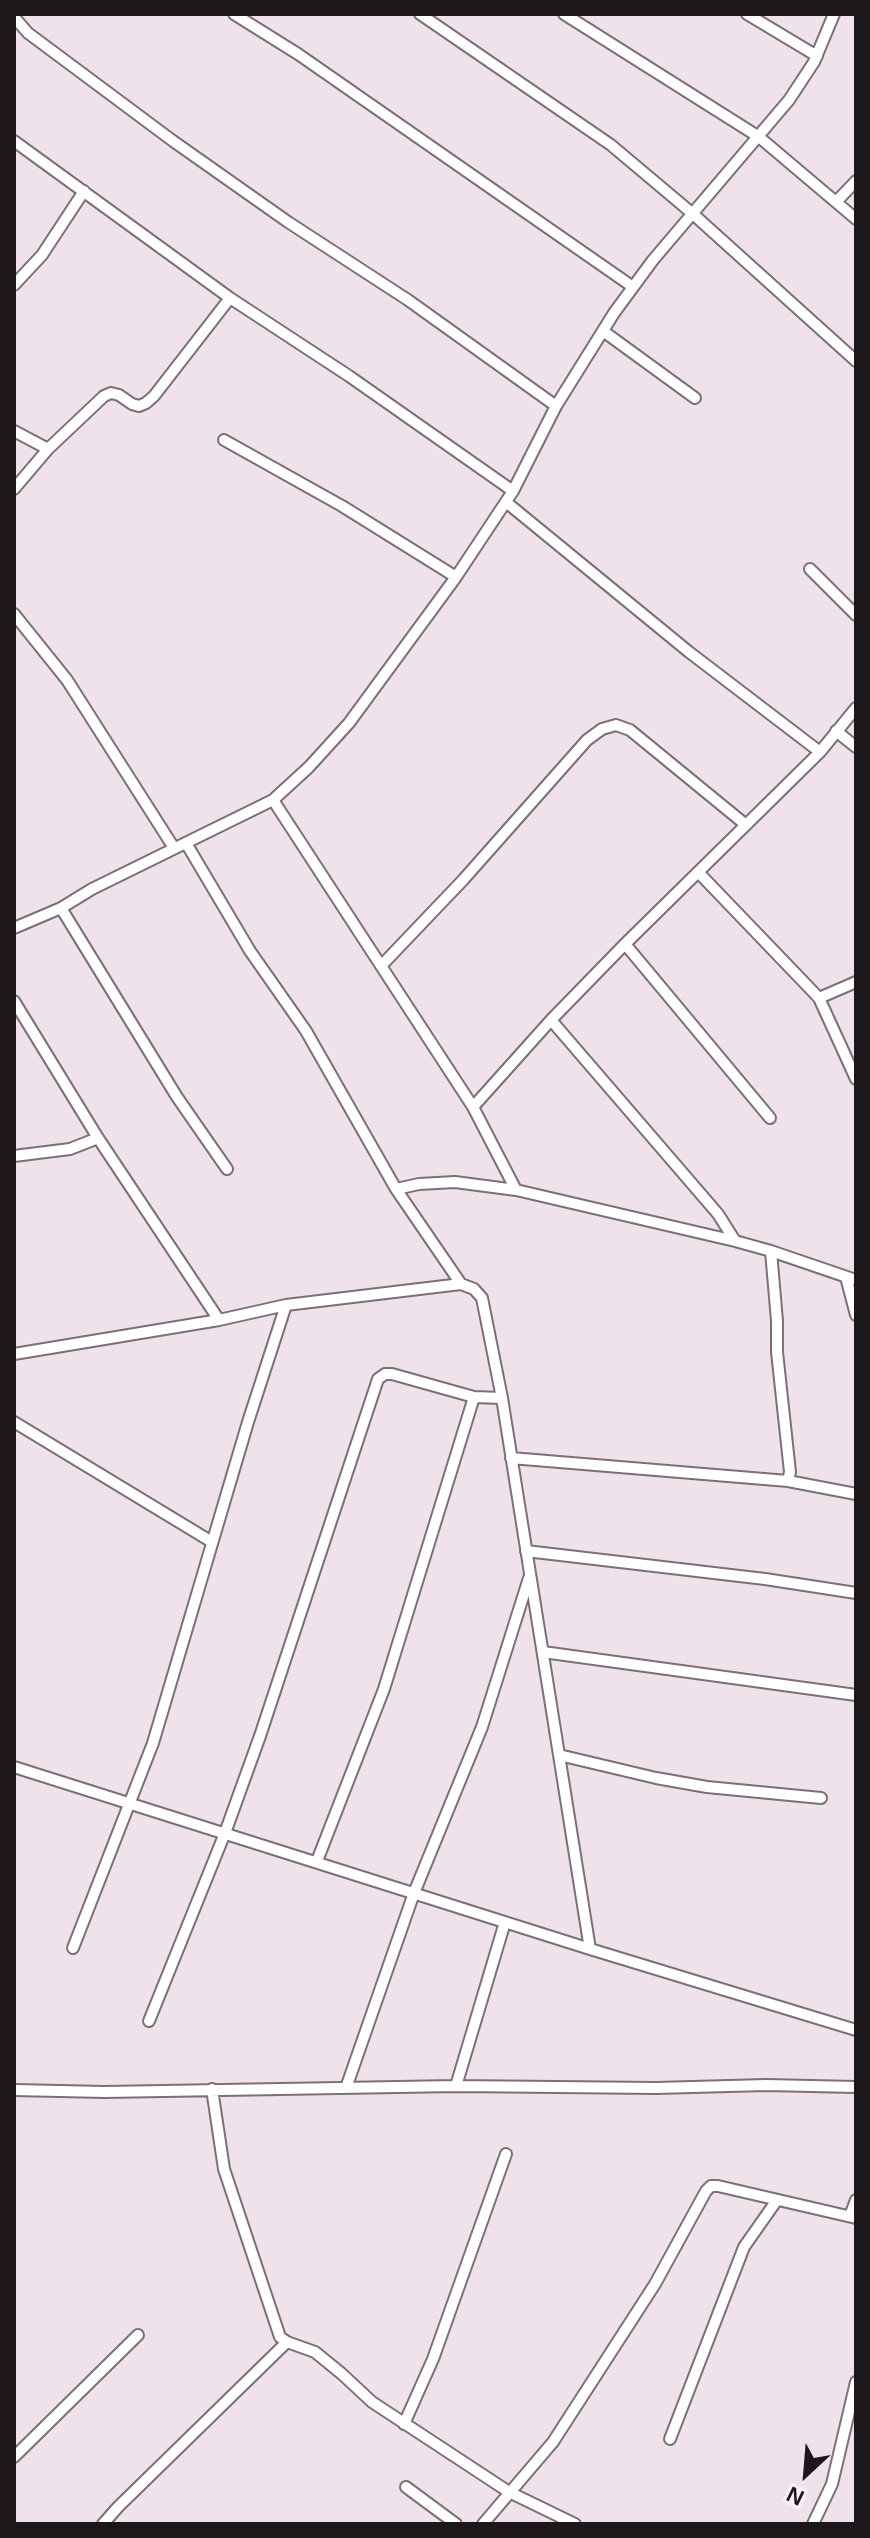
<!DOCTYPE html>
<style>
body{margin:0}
#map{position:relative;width:870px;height:2538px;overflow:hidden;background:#efe2ea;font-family:Helvetica,sans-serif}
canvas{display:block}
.frame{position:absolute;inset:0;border:16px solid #1c171a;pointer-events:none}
.north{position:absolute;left:766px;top:2434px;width:80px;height:80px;-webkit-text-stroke:6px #fdeff7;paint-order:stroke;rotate:206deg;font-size:22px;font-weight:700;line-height:32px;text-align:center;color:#1c171a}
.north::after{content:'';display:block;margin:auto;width:28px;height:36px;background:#1c171a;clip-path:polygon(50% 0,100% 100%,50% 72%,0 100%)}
</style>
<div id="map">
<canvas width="870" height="2538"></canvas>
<div class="frame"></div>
<div class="north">N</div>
</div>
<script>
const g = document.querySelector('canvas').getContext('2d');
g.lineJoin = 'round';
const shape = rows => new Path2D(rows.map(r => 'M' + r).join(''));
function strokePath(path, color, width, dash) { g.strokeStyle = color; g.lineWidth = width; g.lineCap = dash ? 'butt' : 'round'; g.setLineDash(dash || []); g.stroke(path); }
const minor = shape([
 [234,14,298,54,633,287],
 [420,14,611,145,693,214,856,361],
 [564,14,759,137,856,219],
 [747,14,817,56],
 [14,17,28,33,173,141,288,222,408,300,556,406],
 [14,141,230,298,349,376,513,491],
 [836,202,856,181],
 [14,285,42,255,84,191],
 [603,331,695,398],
 [14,431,48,449],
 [224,440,342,506,456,577],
 [14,489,48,449,104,396,111,393,119,395,132,404,139,406,146,403,154,396,230,298],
 [506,502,689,652,820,752,856,708],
 [810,569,856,615],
 [14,614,67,680,174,848],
 [836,731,856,747],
 [273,800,473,1107,516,1190],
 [186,843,250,951,306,1031,396,1189,461,1284],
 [699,873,819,998,856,1079],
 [61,908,177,1097,227,1169],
 [14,928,61,908,92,889,273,800,309,767,349,723,456,577,513,491,556,406,614,313,653,260,789,100,814,62,834,14],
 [625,944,770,1118],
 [381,966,463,880,587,740,602,729,616,725,630,730,746,825],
 [819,998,856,982],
 [14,1001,98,1138,219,1320],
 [551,1020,718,1214,735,1241],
 [473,1107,551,1020,625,944,820,752],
 [14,1156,70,1149,98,1138],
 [396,1189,419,1184,455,1182,516,1190,735,1241,771,1251,856,1280],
 [771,1251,777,1321,777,1352,790,1472,788,1481],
 [846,1277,856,1315],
 [14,1354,219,1320,286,1305,461,1284,474,1289,482,1298,502,1398,590,1949],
 [14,1422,212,1542],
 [511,1458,788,1481,856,1494],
 [526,1551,765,1579,856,1593],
 [543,1652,856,1695],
 [559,1755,656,1778,707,1787,821,1798],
 [14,1767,590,1949,856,2030],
 [317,1861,384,1689,474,1397],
 [73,1948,153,1743,248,1422,286,1305],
 [149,2021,225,1833,260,1736,378,1379,385,1374,392,1374,474,1397,502,1398],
 [456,2086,505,1922],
 [346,2088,414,1893,482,1727,529,1578],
 [212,2089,224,2169,280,2337,287,2342,315,2352,342,2374,372,2402,509,2492,575,2524],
 [14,2090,105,2092,456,2086,656,2088,766,2085,856,2087],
 [850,2216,856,2200],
 [404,2424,433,2359,506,2154],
 [670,2439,744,2247,777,2200],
 [14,2457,138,2335],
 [406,2487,456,2524],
 [103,2524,118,2507,287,2342],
 [483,2524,553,2442,655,2284,706,2191,711,2186,718,2186,856,2218],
 [813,2524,832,2484,856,2382]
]);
strokePath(minor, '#7c7077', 14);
strokePath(minor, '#fff', 10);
</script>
